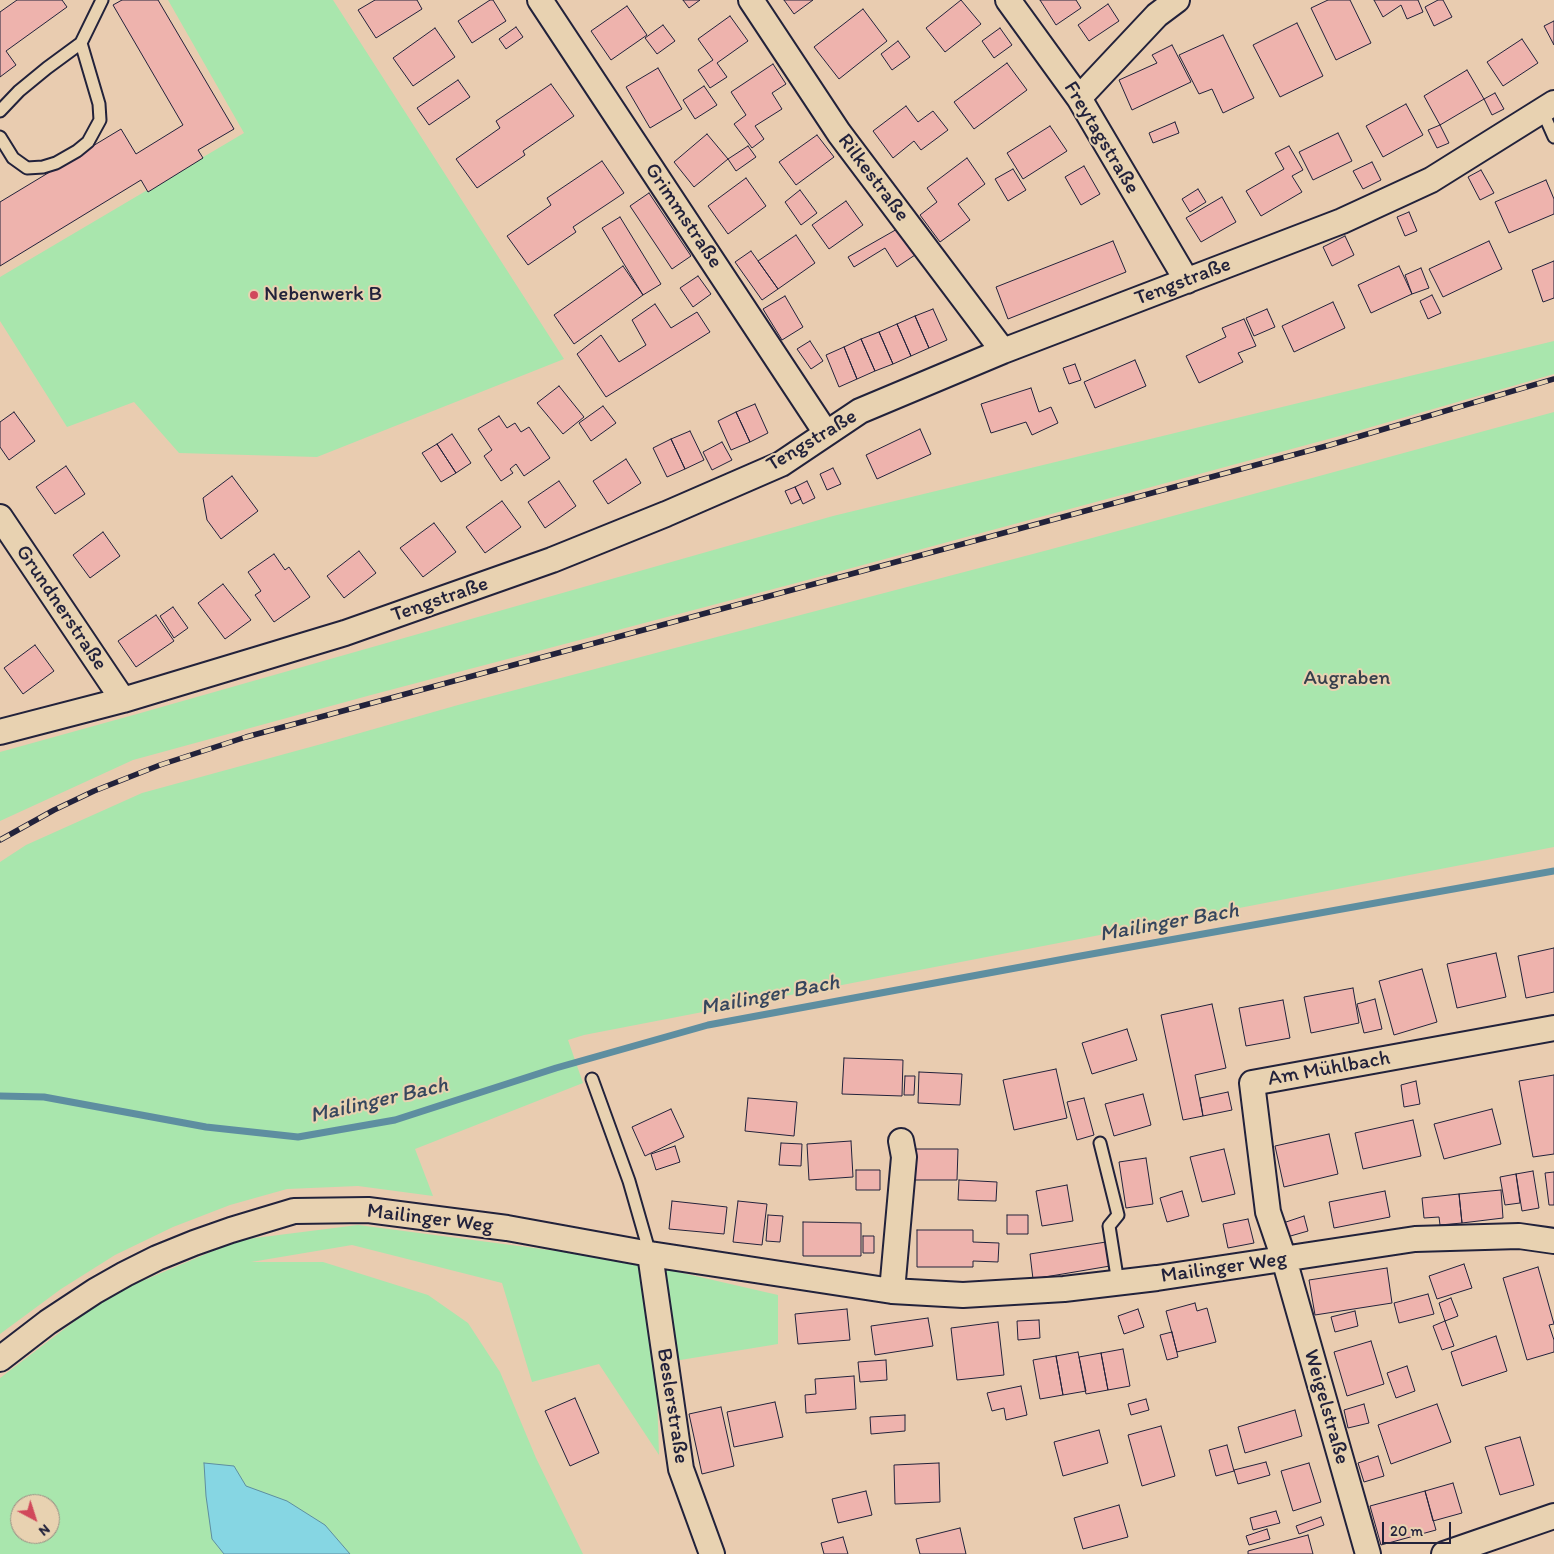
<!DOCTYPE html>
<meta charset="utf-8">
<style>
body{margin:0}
#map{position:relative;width:1554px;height:1554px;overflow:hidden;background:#e9ccb0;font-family:Itim,sans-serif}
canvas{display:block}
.north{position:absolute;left:10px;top:1494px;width:50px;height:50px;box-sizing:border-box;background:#e8d2b1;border:1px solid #998c82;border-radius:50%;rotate:140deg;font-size:14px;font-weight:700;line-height:20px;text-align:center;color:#22223b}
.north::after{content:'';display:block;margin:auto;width:18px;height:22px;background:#d1495b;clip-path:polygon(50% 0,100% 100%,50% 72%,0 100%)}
.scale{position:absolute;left:1382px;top:1522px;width:69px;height:22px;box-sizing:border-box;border:2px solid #22223b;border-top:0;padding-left:6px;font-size:15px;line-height:18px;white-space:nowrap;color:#22223b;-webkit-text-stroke:4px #e8d2b1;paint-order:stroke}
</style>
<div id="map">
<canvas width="1554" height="1554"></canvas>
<div class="north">N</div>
<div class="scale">20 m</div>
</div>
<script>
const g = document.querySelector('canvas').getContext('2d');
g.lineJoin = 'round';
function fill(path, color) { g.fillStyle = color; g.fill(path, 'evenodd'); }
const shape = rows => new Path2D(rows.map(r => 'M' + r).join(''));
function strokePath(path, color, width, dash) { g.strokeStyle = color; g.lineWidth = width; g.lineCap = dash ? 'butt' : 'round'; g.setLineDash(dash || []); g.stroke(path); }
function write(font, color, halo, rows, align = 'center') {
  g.font = font + ' Itim,sans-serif'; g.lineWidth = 4; g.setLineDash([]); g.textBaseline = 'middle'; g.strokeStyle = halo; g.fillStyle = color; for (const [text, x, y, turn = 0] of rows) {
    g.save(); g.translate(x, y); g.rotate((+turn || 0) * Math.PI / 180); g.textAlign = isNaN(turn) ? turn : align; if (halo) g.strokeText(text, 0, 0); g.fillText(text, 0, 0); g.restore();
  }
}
fill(shape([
 [168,0,333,0,564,359,317,457,179,453,134,402,67,427,0,321,0,277,244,133],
 [1554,341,1554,374,1347,434,800,582,371,695,133,760,0,821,0,752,137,714,833,516],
 [1554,412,1554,847,584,1035,568,1040,583,1083,415,1149,433,1196,358,1186,287,1189,230,1205,173,1227,115,1255,61,1289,0,1334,0,862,26,845,142,793,325,743,458,705,1048,550],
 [358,1225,626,1260,778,1295,778,1344,656,1364,659,1455,599,1364,532,1382,502,1283,352,1245,251,1262,323,1262,428,1295,468,1323,500,1372,536,1458,583,1554,0,1554,0,1378,109,1295,239,1240],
 [20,1504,50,1504,50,1534,20,1534]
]), '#a9e6ad');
const water = shape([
 [204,1463,234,1466,246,1486,287,1501,325,1525,350,1554,224,1554,212,1539,206,1496,204,1463]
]);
fill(water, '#86d6e3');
strokePath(water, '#5e8ea0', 1);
strokePath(shape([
 [0,1096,44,1097,206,1127,298,1137,395,1120,556,1068,708,1025,1075,957,1554,871]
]), '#5e8ea0', 7);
const building = shape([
 [17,0,62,0,67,7,6,51,16,65,0,77,0,12,17,0],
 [122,0,158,0,234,129,198,150,203,158,148,192,141,180,0,266,0,202,121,129,136,154,183,125,113,5,122,0],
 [375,0,417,0,422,9,376,38,358,10,375,0],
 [490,0,493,0,506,21,472,43,458,21,490,0],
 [683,0,700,0,689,8,683,0],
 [784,0,813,0,794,14,784,0],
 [961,0,981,24,945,52,926,28,961,0],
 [1040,0,1076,0,1081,8,1056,25,1040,0],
 [1328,0,1350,0,1371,43,1336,60,1311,8,1328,0],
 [1374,0,1418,0,1423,12,1407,19,1401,5,1383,17,1374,0],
 [1438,0,1443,0,1452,17,1434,26,1425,7,1438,0],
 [1108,4,1119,21,1089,41,1078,25,1108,4],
 [627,6,647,35,611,60,591,31,627,6],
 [863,9,887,41,839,79,814,47,863,9],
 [730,16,748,41,717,63,727,77,710,88,698,70,713,60,698,39,730,16],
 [1554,21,1554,45,1544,26,1554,21],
 [1297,23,1323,76,1280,97,1253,45,1297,23],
 [663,25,675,41,657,54,645,38,663,25],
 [516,27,523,37,506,49,499,39,516,27],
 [435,28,455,57,413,86,393,58,435,28],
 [1000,28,1012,45,994,58,982,41,1000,28],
 [1223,35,1254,98,1223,113,1212,89,1199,94,1179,55,1223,35],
 [1522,39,1538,63,1503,86,1487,62,1522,39],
 [898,41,910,57,892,70,881,54,898,41],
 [1172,45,1191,82,1132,110,1119,80,1157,63,1152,55,1172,45],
 [1007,63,1027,90,974,129,954,102,1007,63],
 [773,64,786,84,772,93,782,109,755,126,764,139,752,148,734,124,746,115,731,92,773,64],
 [658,68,682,109,650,128,626,87,658,68],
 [1467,70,1484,99,1440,125,1424,96,1467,70],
 [458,80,470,97,429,125,417,108,458,80],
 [551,84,574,116,523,151,525,155,477,188,456,159,500,128,496,121,551,84],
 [704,86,717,105,695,119,683,100,704,86],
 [1495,93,1504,109,1492,115,1484,99,1495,93],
 [1406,104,1423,135,1383,157,1366,126,1406,104],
 [906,106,918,122,933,111,948,130,921,150,914,141,893,158,873,131,906,106],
 [1175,122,1179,133,1153,143,1149,133,1175,122],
 [1440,125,1449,143,1437,148,1428,130,1440,125],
 [1050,126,1067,151,1023,179,1007,153,1050,126],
 [1338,133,1352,161,1313,180,1299,152,1338,133],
 [707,134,728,159,694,187,674,162,707,134],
 [817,135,834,157,796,185,779,162,817,135],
 [748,146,756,157,736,171,728,159,748,146],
 [1289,146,1303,170,1292,176,1302,192,1261,216,1246,191,1284,169,1275,153,1289,146],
 [967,158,985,184,958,204,970,220,940,242,920,215,937,202,927,188,967,158],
 [602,161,624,193,573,227,576,232,528,265,507,236,551,205,547,198,602,161],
 [1372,162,1381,180,1363,189,1353,171,1372,162],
 [1084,166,1100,194,1081,205,1065,177,1084,166],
 [1013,169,1026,190,1008,201,995,179,1013,169],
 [1481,170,1494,193,1480,200,1468,177,1481,170],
 [746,178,766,206,728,234,708,206,746,178],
 [1546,180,1554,199,1554,214,1509,233,1495,202,1546,180],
 [1198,189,1206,202,1190,212,1182,199,1198,189],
 [800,190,817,213,801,225,785,202,800,190],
 [649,193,691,256,672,269,630,206,649,193],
 [1222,197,1236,222,1201,242,1186,218,1222,197],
 [846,201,863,225,829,249,812,225,846,201],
 [1409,212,1417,231,1405,236,1397,217,1409,212],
 [620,217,661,284,643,295,602,228,620,217],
 [899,228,915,255,897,267,885,248,854,267,848,257,899,228],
 [796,235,815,263,778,289,758,261,796,235],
 [1345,236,1354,255,1332,266,1323,247,1345,236],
 [1113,241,1126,272,1008,319,996,287,1113,241],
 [1489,241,1502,269,1443,297,1429,269,1489,241],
 [751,251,778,289,762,300,735,262,751,251],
 [1554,261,1554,298,1543,302,1532,270,1554,261],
 [623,266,643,295,574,344,554,315,623,266],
 [1399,266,1412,294,1371,313,1358,285,1399,266],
 [1421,268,1429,288,1412,294,1405,275,1421,268],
 [698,276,711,294,693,307,680,288,698,276],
 [1432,295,1441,313,1428,319,1420,301,1432,295],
 [785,296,803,327,782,340,763,309,785,296],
 [1333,302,1345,328,1294,352,1282,326,1333,302],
 [655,304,671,328,697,312,710,332,606,397,577,354,601,335,619,362,646,345,632,320,655,304],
 [933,309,947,340,929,348,915,316,933,309],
 [1267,309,1275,327,1254,336,1246,318,1267,309],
 [915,316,929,348,911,356,897,324,915,316],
 [1244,319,1256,346,1238,353,1243,362,1199,383,1186,356,1226,337,1222,328,1244,319],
 [897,324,911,356,893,364,879,332,897,324],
 [879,332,893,364,875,371,861,339,879,332],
 [861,339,875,371,857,379,844,347,861,339],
 [810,341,823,361,811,369,797,349,810,341],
 [844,347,857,379,839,387,826,355,844,347],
 [1135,360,1146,386,1095,408,1084,382,1135,360],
 [1075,364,1081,380,1069,384,1063,368,1075,364],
 [559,386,584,417,563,434,537,403,559,386],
 [1031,388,1039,412,1051,407,1058,423,1032,435,1026,422,991,433,981,404,1031,388],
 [755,404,768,433,750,442,736,412,755,404],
 [603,406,616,423,591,441,579,423,603,406],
 [14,412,35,441,9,460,0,447,0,422,14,412],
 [736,412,750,442,731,450,718,421,736,412],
 [499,416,507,428,515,423,521,432,529,427,550,458,524,476,516,464,510,469,513,473,501,481,484,456,492,450,478,429,499,416],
 [920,429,931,454,877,479,866,455,920,429],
 [690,431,704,460,685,469,671,439,690,431],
 [452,434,471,463,456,473,437,444,452,434],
 [671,439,685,469,667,477,653,448,671,439],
 [722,442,732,460,712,470,703,452,722,442],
 [437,444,456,473,441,482,422,453,437,444],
 [626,459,641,483,608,504,593,481,626,459],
 [66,466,85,494,55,514,36,487,66,466],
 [833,468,841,484,827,490,820,474,833,468],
 [232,476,258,511,221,539,207,520,203,498,232,476],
 [559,481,576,506,545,528,528,502,559,481],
 [807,481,815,498,803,504,795,487,807,481],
 [795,487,801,499,791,504,785,491,795,487],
 [502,501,521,527,485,553,466,527,502,501],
 [434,523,456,552,423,577,400,548,434,523],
 [103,532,120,556,90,578,73,555,103,532],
 [359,551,376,573,344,598,327,576,359,551],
 [274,554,285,570,289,567,310,597,274,622,255,595,261,591,248,572,274,554],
 [223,584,251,620,225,639,198,603,223,584],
 [173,607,188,628,174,638,160,616,173,607],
 [156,615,174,641,136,667,118,641,156,615],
 [35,645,54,671,23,694,4,668,35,645],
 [1554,948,1554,992,1526,998,1518,956,1554,948],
 [1496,953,1506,997,1457,1008,1447,964,1496,953],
 [1422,969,1437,1022,1394,1035,1379,981,1422,969],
 [1353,988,1359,1023,1311,1033,1304,997,1353,988],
 [1375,999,1382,1029,1364,1033,1357,1004,1375,999],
 [1283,1000,1290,1038,1246,1046,1239,1008,1283,1000],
 [1212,1004,1226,1068,1195,1075,1203,1116,1183,1120,1161,1015,1212,1004],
 [1127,1029,1137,1060,1092,1074,1082,1043,1127,1029],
 [844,1058,903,1060,902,1096,842,1094,844,1058],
 [1056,1069,1067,1118,1014,1130,1003,1080,1056,1069],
 [919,1072,962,1074,960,1105,918,1103,919,1072],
 [1554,1075,1554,1154,1533,1157,1519,1081,1554,1075],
 [905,1076,915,1076,914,1095,904,1095,905,1076],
 [1416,1081,1420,1104,1404,1107,1401,1085,1416,1081],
 [1228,1092,1232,1110,1203,1116,1200,1098,1228,1092],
 [1143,1094,1151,1125,1114,1136,1105,1104,1143,1094],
 [748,1098,797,1102,794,1136,745,1131,748,1098],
 [1084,1098,1094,1135,1077,1140,1067,1102,1084,1098],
 [671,1109,684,1137,645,1156,632,1127,671,1109],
 [1492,1109,1501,1144,1444,1159,1434,1124,1492,1109],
 [1413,1120,1421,1156,1363,1169,1355,1133,1413,1120],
 [1329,1134,1338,1174,1284,1187,1275,1146,1329,1134],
 [851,1141,853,1177,809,1180,807,1144,851,1141],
 [781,1143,802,1144,801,1166,779,1165,781,1143],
 [675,1146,680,1162,656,1170,651,1154,675,1146],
 [915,1149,958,1149,957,1180,915,1180,915,1149],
 [1224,1149,1235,1194,1202,1202,1190,1157,1224,1149],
 [1146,1158,1153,1204,1126,1208,1119,1162,1146,1158],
 [856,1170,880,1170,880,1190,856,1190,856,1170],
 [1533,1171,1539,1208,1522,1211,1516,1174,1533,1171],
 [1554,1172,1554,1205,1549,1205,1545,1173,1554,1172],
 [1516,1174,1520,1203,1505,1205,1500,1177,1516,1174],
 [959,1180,997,1182,996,1201,958,1200,959,1180],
 [1067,1185,1073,1221,1042,1226,1036,1191,1067,1185],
 [1501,1190,1503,1218,1462,1223,1459,1194,1501,1190],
 [1182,1191,1189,1216,1167,1222,1160,1198,1182,1191],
 [1385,1191,1390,1217,1334,1228,1329,1202,1385,1191],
 [1459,1194,1462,1223,1440,1225,1439,1217,1424,1218,1422,1198,1459,1194],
 [672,1201,727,1207,724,1234,669,1229,672,1201],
 [738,1201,767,1204,762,1245,733,1242,738,1201],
 [768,1215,783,1216,780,1242,766,1241,768,1215],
 [1007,1215,1028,1215,1028,1234,1007,1234,1007,1215],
 [1304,1216,1308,1231,1287,1237,1283,1223,1304,1216],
 [1248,1219,1254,1243,1228,1248,1223,1224,1248,1219],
 [803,1222,861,1223,861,1256,803,1256,803,1222],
 [917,1230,973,1230,973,1242,999,1243,998,1262,973,1261,973,1267,917,1267,917,1230],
 [863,1236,874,1236,874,1253,863,1253,863,1236],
 [1106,1242,1110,1266,1033,1279,1030,1254,1106,1242],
 [1464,1264,1472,1288,1437,1299,1429,1276,1464,1264],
 [1538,1267,1554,1324,1549,1325,1554,1340,1554,1352,1527,1360,1503,1278,1538,1267],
 [1387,1268,1392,1303,1315,1315,1309,1280,1387,1268],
 [1428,1294,1434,1314,1399,1323,1394,1303,1428,1294],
 [1451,1298,1458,1316,1445,1321,1439,1303,1451,1298],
 [1195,1303,1197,1311,1207,1308,1216,1342,1177,1352,1166,1311,1195,1303],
 [847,1309,850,1340,798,1344,795,1314,847,1309],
 [1138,1309,1144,1327,1124,1334,1118,1316,1138,1309],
 [1355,1311,1358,1326,1335,1332,1331,1317,1355,1311],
 [928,1318,933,1346,875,1355,871,1326,928,1318],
 [1039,1320,1040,1338,1018,1340,1017,1321,1039,1320],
 [1445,1321,1454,1346,1442,1350,1433,1326,1445,1321],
 [998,1322,1004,1375,957,1380,951,1328,998,1322],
 [1172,1332,1178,1357,1167,1360,1160,1335,1172,1332],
 [1496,1336,1507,1371,1462,1386,1451,1352,1496,1336],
 [1371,1341,1384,1384,1347,1396,1334,1352,1371,1341],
 [1123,1349,1130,1386,1108,1390,1101,1353,1123,1349],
 [1078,1352,1086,1391,1063,1395,1056,1356,1078,1352],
 [1101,1353,1108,1390,1086,1394,1079,1357,1101,1353],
 [1056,1356,1063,1395,1040,1399,1033,1360,1056,1356],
 [886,1360,887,1380,860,1382,858,1362,886,1360],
 [1407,1366,1415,1391,1396,1398,1387,1373,1407,1366],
 [854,1376,856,1409,806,1413,805,1395,816,1394,815,1379,854,1376],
 [1021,1386,1027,1415,1006,1420,1004,1408,992,1411,987,1393,1021,1386],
 [575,1398,599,1453,570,1466,545,1411,575,1398],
 [1146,1399,1149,1410,1131,1415,1128,1404,1146,1399],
 [775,1402,783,1437,734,1447,727,1412,775,1402],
 [1364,1404,1369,1423,1348,1428,1344,1410,1364,1404],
 [1437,1404,1451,1442,1391,1464,1378,1425,1437,1404],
 [721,1407,734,1466,702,1474,689,1414,721,1407],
 [1295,1410,1302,1436,1245,1453,1238,1427,1295,1410],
 [905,1415,905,1431,871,1434,870,1417,905,1415],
 [1161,1426,1175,1476,1142,1486,1128,1435,1161,1426],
 [1099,1430,1108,1463,1063,1476,1054,1442,1099,1430],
 [1520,1437,1534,1485,1500,1495,1485,1447,1520,1437],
 [1227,1445,1234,1471,1216,1476,1209,1450,1227,1445],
 [1378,1456,1384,1476,1364,1482,1358,1463,1378,1456],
 [1266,1462,1270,1475,1238,1484,1234,1470,1266,1462],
 [939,1463,940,1502,895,1504,894,1465,939,1463],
 [1309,1463,1321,1502,1293,1511,1281,1471,1309,1463],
 [1453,1483,1462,1513,1433,1521,1425,1491,1453,1483],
 [866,1491,872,1515,838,1523,832,1499,866,1491],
 [1425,1491,1436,1530,1381,1545,1370,1506,1425,1491],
 [1119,1505,1128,1537,1083,1549,1074,1518,1119,1505],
 [1276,1511,1280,1523,1253,1530,1250,1518,1276,1511],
 [1321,1517,1324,1525,1299,1534,1296,1526,1321,1517],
 [960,1528,966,1554,920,1554,916,1539,960,1528],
 [1267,1529,1270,1539,1249,1545,1246,1536,1267,1529],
 [1308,1535,1313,1554,1248,1554,1248,1551,1308,1535],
 [843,1537,848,1554,824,1554,821,1543,843,1537]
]);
fill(building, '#eeb3ad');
strokePath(building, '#22223b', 1);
const service = shape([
 [1542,110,1554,137],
 [0,111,19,91,47,68,81,43,102,0],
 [0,137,13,158,27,168,43,167,56,163,77,151,88,142,100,120,99,104,81,43],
 [592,1079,629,1181,650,1254],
 [1100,1143,1118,1215,1109,1226,1118,1283]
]);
const minor = shape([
 [540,0,826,433],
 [751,0,839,133,1003,351],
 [1008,0,1079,98,1187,281],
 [1079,98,1157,15,1177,0],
 [0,517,123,700],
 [0,732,123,700,345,633,552,560,666,514,781,464,860,411,1003,351,1342,221,1431,180,1554,103],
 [650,1254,681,1469,712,1554],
 [892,1291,904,1157,901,1141],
 [0,1359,48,1322,95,1291,125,1274,157,1258,194,1243,231,1230,294,1211,368,1210,507,1228,650,1254,892,1291,963,1295,1064,1289,1157,1278,1415,1239,1519,1236,1554,1241],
 [1368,1554,1284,1259,1268,1212,1252,1083,1554,1028],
 [1444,1554,1554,1516]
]);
strokePath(service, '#22223b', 15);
strokePath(minor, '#22223b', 28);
strokePath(service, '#e8d2b1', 11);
strokePath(minor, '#e8d2b1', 24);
const rail = shape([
 [0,840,54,810,94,791,160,765,246,737,1330,445,1554,379]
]);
strokePath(rail, '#22223b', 5.5);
strokePath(rail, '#e8d2b1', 4, [11]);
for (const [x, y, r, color] of [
 [254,295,5,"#d1495b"]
]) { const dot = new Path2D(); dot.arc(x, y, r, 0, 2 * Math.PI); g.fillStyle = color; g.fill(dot); strokePath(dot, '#e8d2b1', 2); }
write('21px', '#22223b', '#e8d2b1', [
 ["Freytagstraße",1101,138,59],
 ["Rilkestraße",873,178,53],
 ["Grimmstraße",683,216,56],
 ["Tengstraße",1183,282,-21],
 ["Tengstraße",812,441,-31],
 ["Tengstraße",440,600,-19],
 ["Grundnerstraße",61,608,56],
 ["Am Mühlbach",1329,1069,-10],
 ["Mailinger Weg",430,1219,7],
 ["Mailinger Weg",1224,1268,-8],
 ["Beslerstraße",672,1406,81],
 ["Weigelstraße",1326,1407,74]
]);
write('21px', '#22223b', '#e8d2b1', [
 ["Nebenwerk B",264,295]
], 'left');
write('21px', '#363f4c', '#e8d2b1', [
 ["Augraben",1347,679]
]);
write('italic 22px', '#36465d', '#e8d2b1', [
 ["Mailinger Bach",1169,923,-10],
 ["Mailinger Bach",770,996,-11],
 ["Mailinger Bach",379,1101,-13]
]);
</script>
